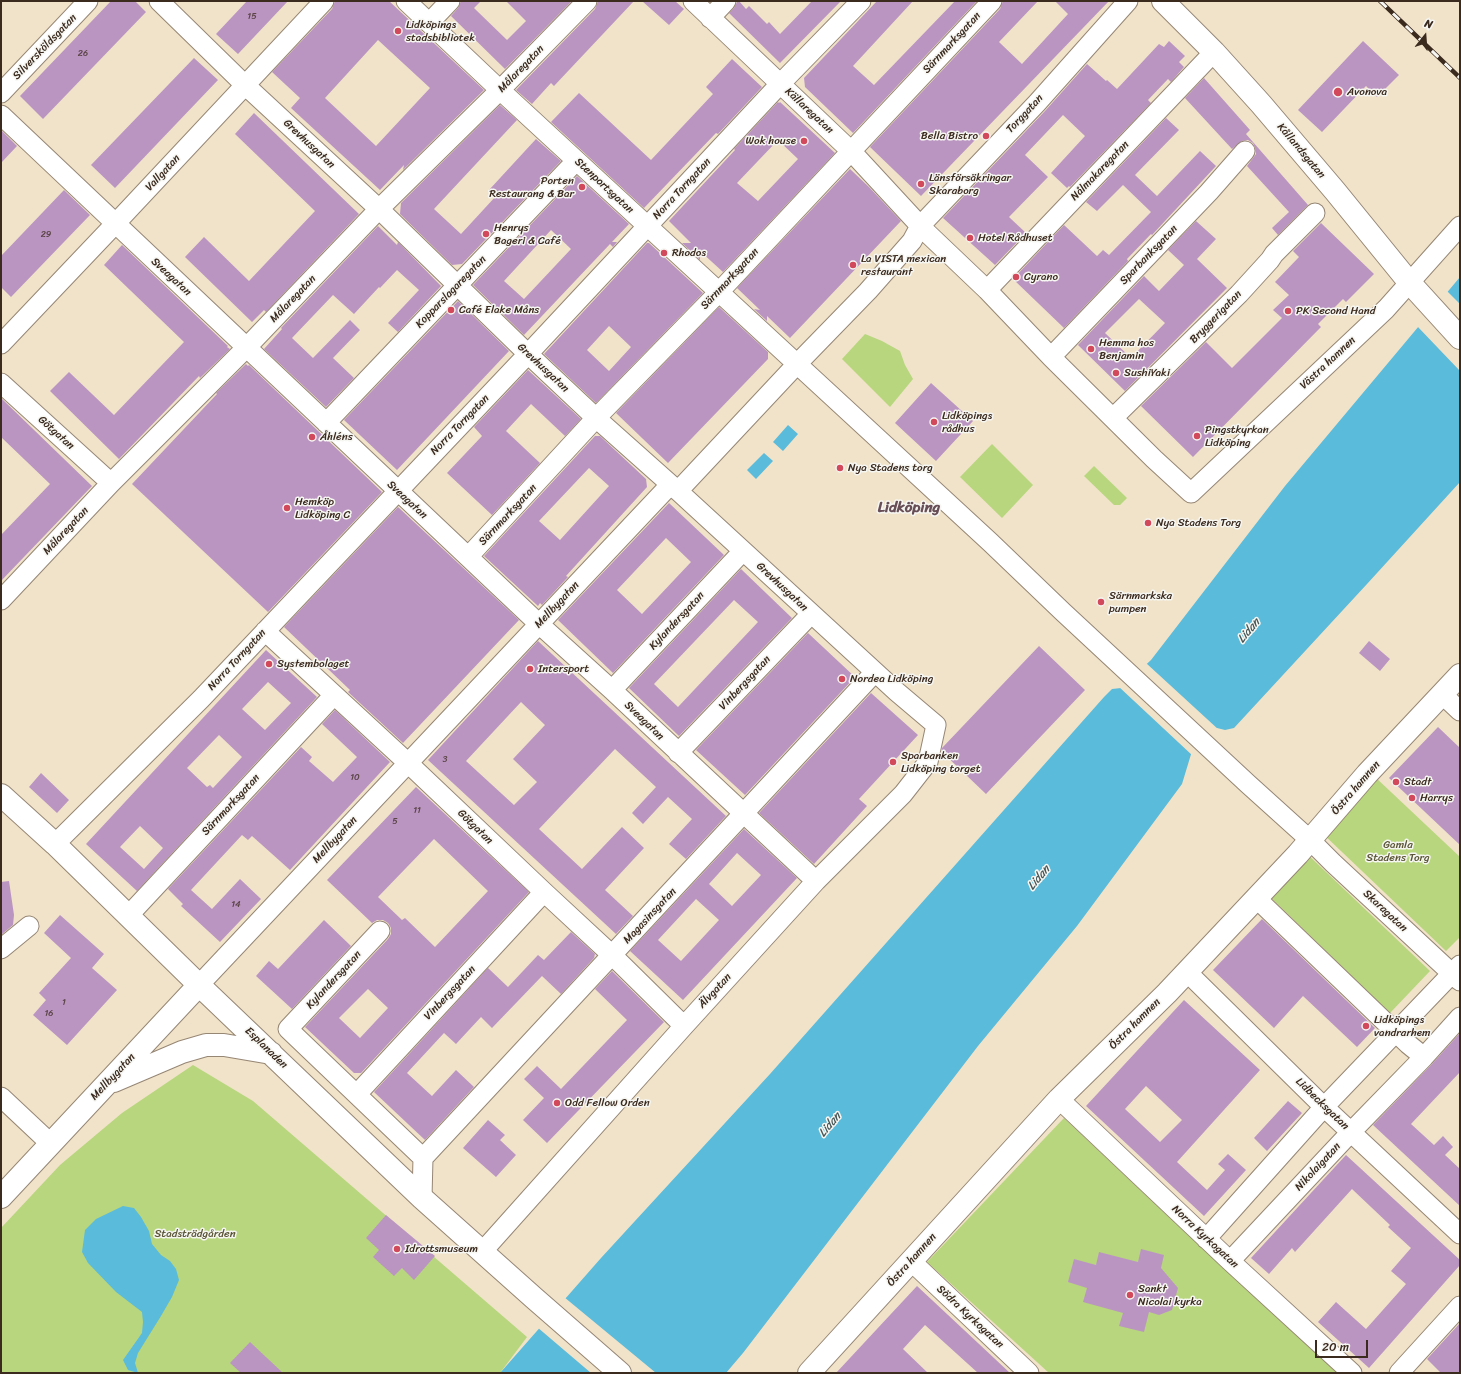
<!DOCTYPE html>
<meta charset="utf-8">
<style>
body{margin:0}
#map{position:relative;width:1461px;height:1374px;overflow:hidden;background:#f0e3c9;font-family:Sriracha,sans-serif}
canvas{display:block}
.frame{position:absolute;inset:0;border:2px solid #3b2a1e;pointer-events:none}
.north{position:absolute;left:1405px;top:16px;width:40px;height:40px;-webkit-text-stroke:3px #f6f6f2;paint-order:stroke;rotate:17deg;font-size:11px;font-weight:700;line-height:16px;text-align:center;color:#3b2a1e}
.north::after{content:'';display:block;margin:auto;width:14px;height:18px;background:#3b2a1e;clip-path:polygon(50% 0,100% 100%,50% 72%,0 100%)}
.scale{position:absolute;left:1315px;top:1340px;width:53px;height:18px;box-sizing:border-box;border:2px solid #3b2a1e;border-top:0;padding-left:5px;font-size:12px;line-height:14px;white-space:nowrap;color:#3b2a1e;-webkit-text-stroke:3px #f6f6f2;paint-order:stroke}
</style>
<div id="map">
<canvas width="1461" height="1374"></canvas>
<div class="frame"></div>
<div class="north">N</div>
<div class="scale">20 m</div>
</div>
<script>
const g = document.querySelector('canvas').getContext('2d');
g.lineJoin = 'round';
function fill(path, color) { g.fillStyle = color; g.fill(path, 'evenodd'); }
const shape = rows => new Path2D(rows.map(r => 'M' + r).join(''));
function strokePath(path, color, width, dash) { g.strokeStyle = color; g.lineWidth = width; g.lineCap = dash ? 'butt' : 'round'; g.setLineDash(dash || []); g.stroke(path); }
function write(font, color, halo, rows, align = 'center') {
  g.font = font + ' Sriracha,sans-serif'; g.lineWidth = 3; g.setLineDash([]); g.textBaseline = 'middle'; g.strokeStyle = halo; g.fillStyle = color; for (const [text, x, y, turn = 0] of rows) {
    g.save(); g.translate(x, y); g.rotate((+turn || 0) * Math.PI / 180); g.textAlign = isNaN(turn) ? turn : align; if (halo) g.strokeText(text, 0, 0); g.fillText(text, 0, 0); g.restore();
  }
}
fill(shape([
 [865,334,882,341,900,351,905,365,913,379,890,407,842,359],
 [992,444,1033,485,1002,518,960,477],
 [1094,466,1127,498,1120,505,1114,505,1084,476],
 [1374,776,1460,857,1460,937,1446,951,1321,832],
 [1304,851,1430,971,1390,1013,1265,892],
 [193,1065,253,1101,527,1337,500,1373,1,1373,1,1228,60,1165,122,1113],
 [1064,1118,1199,1245,1340,1373,1049,1373,927,1262]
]), '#b8d67d');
fill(shape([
 [1460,277,1460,482,1367,584,1234,728,1225,730,1217,728,1192,751,1182,784,1077,926,978,1046,743,1353,726,1373,500,1373,601,1258,770,1074,1104,697,1112,689,1121,688,1151,660,1285,486],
 [788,425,798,434,783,451,773,442],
 [764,453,773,461,756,479,747,470],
 [123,1206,134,1208,141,1217,149,1231,152,1244,161,1255,170,1261,176,1269,179,1280,172,1297,161,1316,138,1353,135,1363,138,1373,128,1370,123,1360,142,1333,143,1322,142,1312,116,1292,88,1263,82,1252,85,1230,96,1219]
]), '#5bbbda');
fill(shape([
 [1447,291,1460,304,1460,371,1417,326],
 [1146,663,1219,730,1194,752,1193,756,1118,686,1120,686],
 [564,1297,656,1373,591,1373,537,1327]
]), '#f0e3c9');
fill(shape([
 [111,1,135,1,146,12,43,119,20,96],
 [247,1,288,1,238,54,216,34],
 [335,1,389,1,484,90,403,170,404,165,380,190,291,108,300,98,272,72,332,9],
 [378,40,430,88,376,146,325,98],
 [461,1,481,1,474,8,507,40,526,21,506,1,572,1,505,69,451,16,458,8],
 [598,1,634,1,554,86,551,83,532,104,516,90,595,9],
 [642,1,675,1,684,9,669,25],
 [739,1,746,9,749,6,767,24,769,22,780,34,812,1,841,1,780,63,729,13,734,8,737,2],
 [877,1,913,1,853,66,874,85,955,1,977,1,853,133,805,87,804,78],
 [1003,1,1038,1,999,42,1022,64,1068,14,1055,1,1109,1,921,196,870,147,1000,9],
 [1169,41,1185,56,1179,62,1184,67,1171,82,1168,79,1148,100,1151,103,1070,187,1069,186,1067,188,1051,173,1085,136,1063,115,1025,155,1048,177,1009,217,1026,233,995,265,943,218,1045,111,1087,64,1106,81,1107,80,1117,89,1159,44,1164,47],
 [1363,41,1399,75,1377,97,1366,86,1322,132,1298,110],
 [194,58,218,80,115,188,91,165],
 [732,59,762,87,718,134,716,133,644,208,551,122,579,93,651,160,713,94,706,87],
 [1204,78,1250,130,1246,134,1308,205,1278,235,1272,228,1289,212,1247,166,1256,154,1255,148,1253,143,1248,140,1242,141,1232,149,1185,98],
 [778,102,779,103,780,102,835,153,723,272,700,251,700,260,682,243,691,243,669,221,735,150,734,149],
 [778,140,798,159,758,201,737,183],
 [500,105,517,120,434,209,461,234,496,196,489,190,536,139,561,161,462,264,452,265,400,214,401,203],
 [254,113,359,214,266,312,264,310,252,322,185,257,204,237,249,281,315,211,235,134],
 [1166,118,1179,130,1135,175,1157,196,1200,151,1216,166,1152,235,1151,234,1127,259,1128,261,1064,328,1013,279,1064,225,1097,256,1103,250,1109,255,1151,212,1123,185,1097,211,1086,202],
 [1,130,17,146,1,163],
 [850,169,869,187,901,221,790,338,767,316,767,321,754,309,760,310,737,288],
 [577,176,629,224,612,242,617,242,613,247,610,244,524,335,473,285],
 [551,230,571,249,524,299,504,281],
 [64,190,90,215,11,297,1,287,1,256],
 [1196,221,1216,239,1197,259,1227,288,1125,391,1078,345,1144,276,1159,291,1184,265,1168,250],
 [1139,299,1165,323,1131,358,1105,333],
 [1321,223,1374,274,1346,302,1343,299,1318,324,1321,327,1193,457,1141,406,1206,342,1232,368,1282,318,1273,310,1289,295,1275,282,1299,257,1293,251],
 [378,226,397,245,398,242,441,286,398,332,388,323,419,290,397,270,380,288,379,287,354,314,333,295,292,338,313,358,350,320,360,330,333,358,354,378,326,407,264,349,282,329,281,328],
 [647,243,649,243,703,293,596,403,544,354],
 [609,326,631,347,609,371,587,350],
 [122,245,228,346,227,347,230,349,200,378,199,376,119,459,50,391,69,372,114,415,184,342,104,265],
 [458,301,509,351,397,470,344,420],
 [719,307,768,352,768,359,668,463,616,413],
 [246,364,248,366,249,365,382,492,268,612,132,484,217,394,216,393],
 [528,370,581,419,565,436,531,404,506,431,540,463,492,515,447,473,482,436,474,427],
 [931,383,973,421,936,461,895,423],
 [1,398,92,486,1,581,1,535,50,484,1,437],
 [595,436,600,436,646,479,647,487,566,576,568,577,542,605,540,603,538,606,484,556],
 [589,468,609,486,560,540,539,521],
 [669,503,724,555,613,673,558,620],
 [666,538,691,562,642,614,617,590],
 [398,507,519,620,403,743,348,692,350,690,284,627],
 [741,569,792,618,679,736,629,688],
 [734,600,758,622,678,707,654,684],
 [808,633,855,677,745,795,696,750],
 [538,641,726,816,686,859,669,844,692,819,668,797,643,824,632,813,656,787,615,749,539,829,582,869,622,827,644,848,605,890,633,916,616,934,428,760],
 [521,702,545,725,513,759,537,782,514,805,466,761],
 [1369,641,1390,659,1380,671,1359,653],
 [1039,646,1085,690,986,794,942,752,942,748],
 [266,650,317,697,137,891,86,844],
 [268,682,291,703,265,730,242,709],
 [219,735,242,757,213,788,210,785,207,787,187,768],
 [140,826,163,848,144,869,120,847],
 [871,693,918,735,859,799,867,806,814,864,759,813],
 [335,710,390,762,290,870,252,836,248,840,242,835,191,890,212,909,240,879,261,899,220,942,181,906,183,904,168,889,301,747,312,757,309,761,333,782,357,757,322,724],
 [1438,727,1460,748,1460,845,1389,778],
 [41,773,69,800,57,813,29,787],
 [416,787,529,892,361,1073,354,1073,305,1027,388,939,391,934,391,928,388,923,383,920,377,920,372,923,327,880],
 [434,839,488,891,435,947,405,918,402,920,378,897],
 [368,989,388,1008,360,1038,339,1018],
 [744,829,797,878,683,1000,630,951],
 [737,853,761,875,732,906,709,884],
 [696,899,719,920,681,961,658,940],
 [9,881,14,915,13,925,1,935,1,882],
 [60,915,104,954,92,968,117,990,67,1045,33,1015,46,1000,39,993,71,958,44,933],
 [1262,919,1375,1028,1357,1047,1303,996,1274,1028,1213,970],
 [324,920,351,946,292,1009,256,976,269,961,278,969],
 [571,932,595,954,594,958,561,994,542,976,492,1028,481,1017,456,1044,444,1033,407,1073,432,1096,456,1070,474,1087,425,1140,374,1092,488,968,508,987,538,955,544,960],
 [612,971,664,1022,547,1143,523,1120,544,1098,524,1079,537,1066,561,1089,627,1020,595,989],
 [1184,1000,1260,1070,1177,1162,1207,1190,1225,1170,1218,1164,1228,1154,1246,1170,1204,1216,1086,1106],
 [1146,1086,1182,1120,1160,1142,1125,1109],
 [1460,1033,1460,1072,1411,1124,1434,1145,1443,1136,1453,1147,1445,1155,1460,1169,1460,1206,1373,1125,1432,1064],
 [1288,1101,1302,1113,1267,1151,1254,1138],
 [488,1120,505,1135,500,1140,516,1155,496,1177,463,1148],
 [1346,1155,1460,1260,1460,1265,1369,1368,1318,1322,1336,1302,1366,1329,1406,1284,1391,1271,1411,1248,1388,1227,1390,1225,1352,1189,1295,1252,1292,1248,1269,1274,1251,1258],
 [386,1215,435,1256,414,1280,402,1268,394,1276,373,1257,379,1250,366,1238],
 [1141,1249,1164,1255,1161,1268,1178,1288,1172,1310,1159,1315,1149,1312,1144,1332,1119,1326,1123,1313,1083,1302,1087,1288,1068,1282,1074,1259,1096,1265,1099,1252,1138,1262],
 [917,1286,978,1343,1010,1373,978,1373,925,1325,903,1349,928,1373,836,1373],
 [1460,1323,1460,1373,1441,1373,1427,1359],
 [250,1342,283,1373,241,1373,230,1363]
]), '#bb95c2');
const street = shape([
 [159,1,245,85,379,209,528,354,596,418,678,491,897,692,936,725,928,762,903,794,816,881,684,1026,482,1252],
 [406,1,500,90,990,542,1063,612,1248,784,1310,840,1333,863,1460,981],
 [693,1,851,151,924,230,987,290,1051,357,1154,459,1191,493,1386,309,1460,226],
 [710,18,726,1],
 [429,23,450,1],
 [1,93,88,1],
 [1,115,539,624,612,690,816,881],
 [987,290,1214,52],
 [1,344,115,224,324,1],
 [1051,357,1209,192,1245,151],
 [1,383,111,483],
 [1113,418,1239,294,1270,260,1274,254,1315,213],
 [326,423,576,161],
 [678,491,797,364,868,291,912,241,920,226,1037,103,1128,1],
 [468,557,596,418,719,292,992,1],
 [1,600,111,483,246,348,379,209,500,90,587,1],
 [265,631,408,763,544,892,613,956,684,1026],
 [612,690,743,551],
 [1442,694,1460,711],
 [678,753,811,614],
 [55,844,201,699,528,354,780,84,861,1],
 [1256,898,1408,1044,1424,1057],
 [128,916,334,695],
 [380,931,288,1029,423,1158,422,1198],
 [1,949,29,926],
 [1187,972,1324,1107,1460,1234],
 [199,985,670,485],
 [357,1094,544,892],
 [1,1097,50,1143],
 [1059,1099,1230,1261,1352,1373],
 [423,1158,875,672],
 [1206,1239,1324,1107,1460,965],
 [911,1261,1029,1373],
 [1230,1261,1351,1132,1424,1057,1460,1017],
 [1399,1373,1460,1306]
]);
const secondary = shape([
 [1163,1,1214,52,1261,104,1335,191,1409,282,1460,338],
 [1,795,55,844,199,985,422,1198,534,1298,620,1373],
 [114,1081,182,1052,206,1045,224,1045,271,1053],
 [1,1197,199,985],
 [809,1373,1059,1099,1167,993,1298,854,1367,774,1460,675]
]);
strokePath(street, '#968674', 21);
strokePath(secondary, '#968674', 24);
strokePath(street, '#fff', 19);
strokePath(secondary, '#fff', 22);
const rail = shape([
 [1380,1,1460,78]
]);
strokePath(rail, '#3b2a1e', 4.5);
strokePath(rail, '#f6f6f2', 3, [9]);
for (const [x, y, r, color] of [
 [398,31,4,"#d1495b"],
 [1338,92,5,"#d1495b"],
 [986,136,4,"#d1495b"],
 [804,141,4,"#d1495b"],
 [921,184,4,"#d1495b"],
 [582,187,4,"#d1495b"],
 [486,234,4,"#d1495b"],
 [970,238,4,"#d1495b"],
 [664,253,4,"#d1495b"],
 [853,265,4,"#d1495b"],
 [1016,277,4,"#d1495b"],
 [451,310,4,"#d1495b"],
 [1288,311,4,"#d1495b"],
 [1091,349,4,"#d1495b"],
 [1116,373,4,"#d1495b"],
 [934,422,4,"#d1495b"],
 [1197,436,4,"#d1495b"],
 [312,437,4,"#d1495b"],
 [840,468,4,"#d1495b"],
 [287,508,4,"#d1495b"],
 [1148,523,4,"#d1495b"],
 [1101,602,4,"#d1495b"],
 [269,664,4,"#d1495b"],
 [530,669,4,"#d1495b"],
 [842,679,4,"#d1495b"],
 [893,762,4,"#d1495b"],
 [1396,782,4,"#d1495b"],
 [1412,798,4,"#d1495b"],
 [1366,1026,4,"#d1495b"],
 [557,1103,4,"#d1495b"],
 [397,1249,4,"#d1495b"],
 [1130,1295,4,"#d1495b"]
]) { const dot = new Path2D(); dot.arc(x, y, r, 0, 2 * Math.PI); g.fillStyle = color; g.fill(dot); strokePath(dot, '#f6f6f2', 1.5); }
write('9px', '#5b4547', null, [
 ["15",252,17],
 ["26",83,54],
 ["29",46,235],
 ["3",445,760],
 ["10",355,778],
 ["11",417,811],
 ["5",395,822],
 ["14",236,905],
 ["1",64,1003],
 ["16",49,1014]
]);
write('11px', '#3b2a1e', '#f6f6f2', [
 ["Lidköpings",406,25],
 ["stadsbibliotek",406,38],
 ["Avonova",1347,92],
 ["Bella Bistro",978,136,"right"],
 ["Wok house",796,141,"right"],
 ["Länsförsäkringar",929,178],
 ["Skaraborg",929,191],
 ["Porten",574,181,"right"],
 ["Restaurang & Bar",574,194,"right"],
 ["Henrys",494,228],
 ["Bageri & Café",494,241],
 ["Hotel Rådhuset",978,238],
 ["Rhodos",672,253],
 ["La VISTA mexican",861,259],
 ["restaurant",861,272],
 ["Cyrano",1024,277],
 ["Café Elake Måns",459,310],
 ["PK Second Hand",1296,311],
 ["Hemma hos",1099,343],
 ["Benjamin",1099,356],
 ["SushiYaki",1124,373],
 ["Lidköpings",942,416],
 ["rådhus",942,429],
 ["Pingstkyrkan",1205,430],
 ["Lidköping",1205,443],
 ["Åhléns",320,437],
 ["Nya Stadens torg",848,468],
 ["Hemköp",295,502],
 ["Lidköping C",295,515],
 ["Nya Stadens Torg",1156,523],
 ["Särnmarkska",1109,596],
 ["pumpen",1109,609],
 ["Systembolaget",277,664],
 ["Intersport",538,669],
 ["Nordea Lidköping",850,679],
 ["Sparbanken",901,756],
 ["Lidköping torget",901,769],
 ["Stadt",1404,782],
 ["Harrys",1420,798],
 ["Lidköpings",1374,1020],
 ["vandrarhem",1374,1033],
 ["Odd Fellow Orden",565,1103],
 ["Idrottsmuseum",405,1249],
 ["Sankt",1138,1289],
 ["Nicolai kyrka",1138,1302]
], 'left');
write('11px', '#3b2a1e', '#f6f6f2', [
 ["Särnmarksgatan",952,43,-47],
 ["Silversköldsgatan",45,47,-46],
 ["Målaregatan",521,69,-46],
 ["Källaregatan",809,111,43],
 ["Torggatan",1025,114,-47],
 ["Grevhusgatan",309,144,43],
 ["Kållandsgatan",1301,151,50],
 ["Nålmakaregatan",1100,171,-46],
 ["Vallgatan",163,173,-47],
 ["Stenportsgatan",604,186,43],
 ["Norra Torngatan",682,189,-47],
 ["Sparbanksgatan",1149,255,-46],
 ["Sveagatan",171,277,43],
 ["Särnmarksgatan",730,279,-47],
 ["Kopparslagaregatan",451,292,-46],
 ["Målaregatan",293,299,-46],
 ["Bryggerigatan",1216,317,-46],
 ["Västra hamnen",1328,363,-43],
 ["Grevhusgatan",543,368,43],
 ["Norra Torngatan",460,425,-46],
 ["Götgatan",56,433,42],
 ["Sveagatan",407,500,43],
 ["Särnmarksgatan",508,515,-47],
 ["Målaregatan",66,531,-47],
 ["Grevhusgatan",782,587,43],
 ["Mellbygatan",557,605,-47],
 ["Kylandersgatan",677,621,-47],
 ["Norra Torngatan",237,660,-47],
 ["Vinbergsgatan",745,683,-47],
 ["Sveagatan",644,721,44],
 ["Östra hamnen",1356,788,-49],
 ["Särnmarksgatan",231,805,-47],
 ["Götgatan",475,827,44],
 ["Mellbygatan",335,840,-47],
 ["Skaragatan",1385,911,43],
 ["Magasinsgatan",650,916,-47],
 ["Kylandersgatan",334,980,-47],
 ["Älvgatan",715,991,-47],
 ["Vinbergsgatan",450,993,-47],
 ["Östra hamnen",1135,1024,-45],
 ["Esplanaden",266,1048,44],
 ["Mellbygatan",113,1077,-47],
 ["Lidbecksgatan",1322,1104,44],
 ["Nikolaigatan",1318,1167,-47],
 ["Norra Kyrkogatan",1205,1237,43],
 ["Östra hamnen",912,1260,-48],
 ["Södra Kyrkogatan",970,1317,43]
]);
write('11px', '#5a5536', '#f6f6f2', [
 ["Gamla",1398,845],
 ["Stadens Torg",1398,858],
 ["Stadsträdgården",195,1234]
]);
write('italic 12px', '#455656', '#f6f6f2', [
 ["Lidan",1249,631,-50],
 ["Lidan",1039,878,-50],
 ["Lidan",830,1125,-50]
]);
write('bold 15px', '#684f57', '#f6f6f2', [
 ["Lidköping",909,508]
]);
</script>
